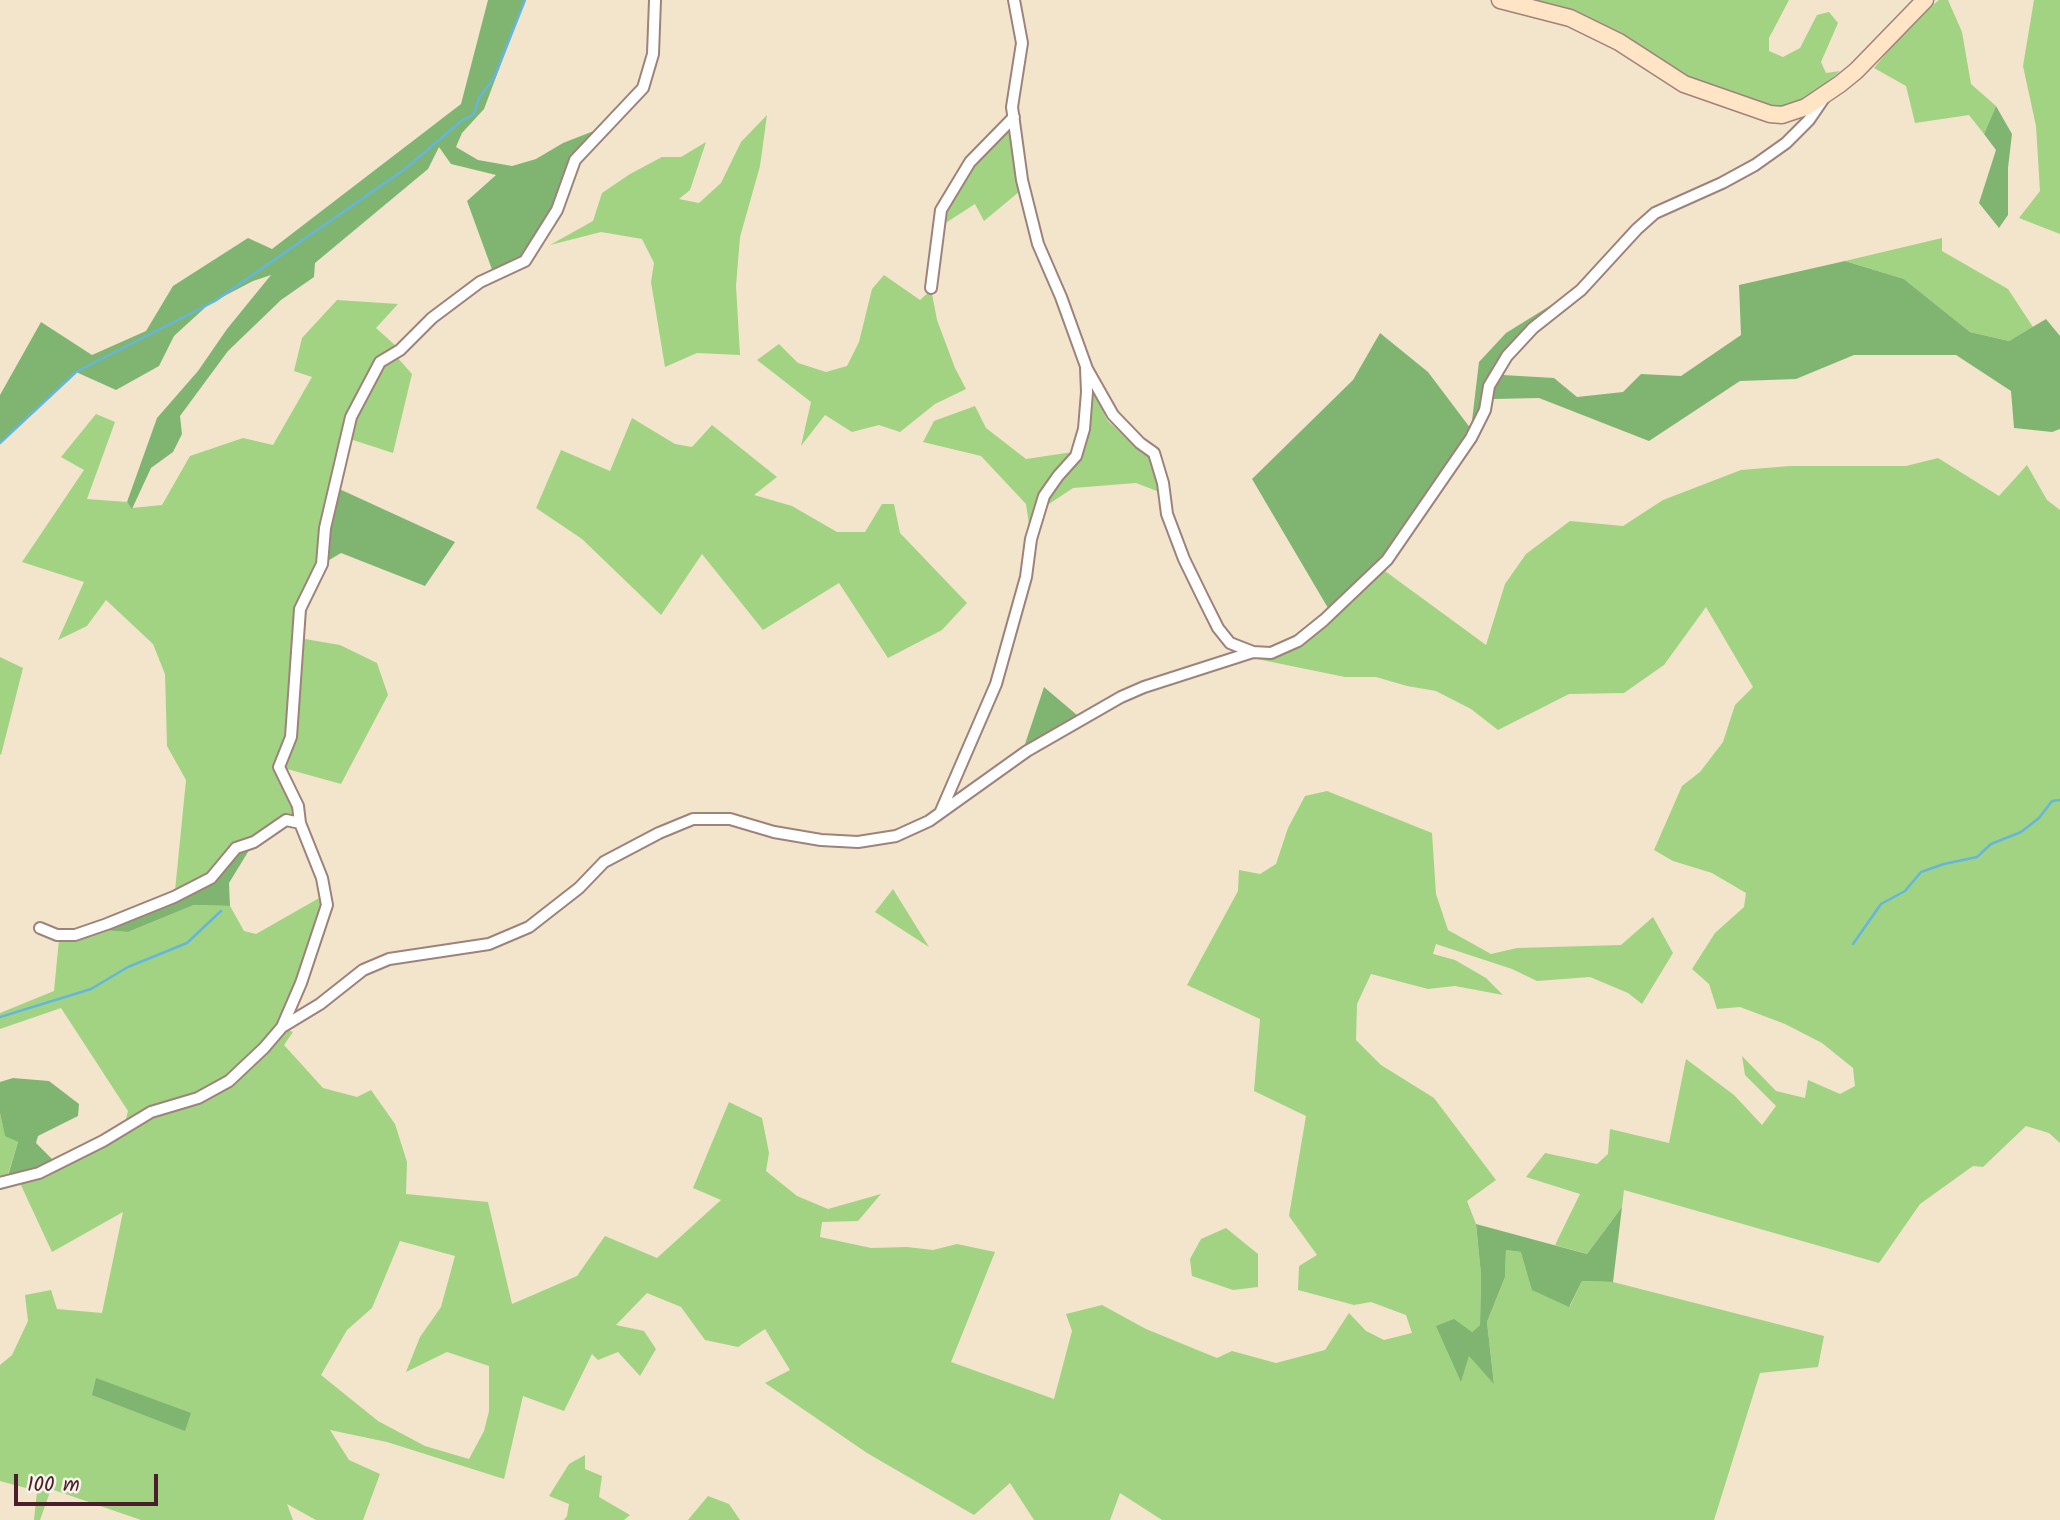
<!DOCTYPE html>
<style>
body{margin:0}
#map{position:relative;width:2060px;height:1520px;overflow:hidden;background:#f2e5cc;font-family:Kalam,sans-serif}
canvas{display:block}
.scale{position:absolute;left:14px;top:1474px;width:144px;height:32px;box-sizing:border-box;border:4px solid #4a1f2b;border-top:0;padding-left:9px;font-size:21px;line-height:24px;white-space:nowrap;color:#4a1f2b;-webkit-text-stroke:5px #f7f3e8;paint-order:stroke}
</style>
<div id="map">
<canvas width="2060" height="1520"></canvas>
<div class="scale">100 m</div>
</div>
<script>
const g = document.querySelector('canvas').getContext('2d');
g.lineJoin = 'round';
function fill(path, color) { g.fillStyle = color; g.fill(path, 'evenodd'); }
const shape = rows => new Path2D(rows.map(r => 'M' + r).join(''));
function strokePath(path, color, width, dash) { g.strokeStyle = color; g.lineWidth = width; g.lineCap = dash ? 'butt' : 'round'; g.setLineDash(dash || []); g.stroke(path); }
fill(shape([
 [1525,0,1789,0,1769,38,1769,51,1783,57,1800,48,1817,15,1829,12,1838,23,1821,62,1826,73,1840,71,1813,95,1792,108,1771,107,1685,79,1597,25,1551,4],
 [1939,0,1948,0,1962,32,1971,84,1996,106,1984,134,1969,115,1915,123,1906,86,1874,68,1910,24],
 [2034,0,2060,0,2060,234,2019,218,2040,191,2036,126,2023,66],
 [767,115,760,166,740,237,736,286,740,355,697,353,665,367,651,282,654,263,642,239,601,232,550,245,593,221,602,193,630,174,662,157,681,157,706,142,690,190,679,199,699,203,721,183,741,142],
 [1011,126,1020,191,984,221,975,204,944,224,946,211,973,166],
 [1942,238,1942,251,2008,289,2033,327,2009,341,1970,332,1904,279,1845,261],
 [884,275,920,300,930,291,932,294,937,320,955,368,966,389,935,404,900,432,879,425,852,432,825,415,801,446,811,402,757,360,779,344,798,363,826,372,847,366,859,342,872,289],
 [337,300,398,304,376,328,396,346,376,358,345,418,321,527,322,564,300,609,299,638,340,645,377,663,388,695,341,784,280,767,297,820,285,816,207,875,175,891,186,780,167,746,165,674,153,644,106,600,87,626,58,640,84,582,22,562,84,470,61,457,96,414,115,422,87,499,127,502,132,508,162,505,190,456,243,438,273,445,312,377,294,371,302,338],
 [396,356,412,374,393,453,350,439,356,417,382,366],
 [1092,387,1107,420,1136,447,1151,455,1162,493,1136,483,1073,488,1046,506,1061,478,1080,457],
 [975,406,986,428,1026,459,1073,452,1030,531,1026,504,981,456,923,442,934,421],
 [632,418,675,444,692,447,712,425,777,477,754,495,792,506,837,532,865,532,882,504,894,504,900,533,967,603,942,630,888,658,839,583,763,630,702,554,661,615,582,539,536,508,561,450,610,471],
 [1938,458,1999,496,2027,465,2047,500,2060,510,2060,1143,2049,1133,2026,1126,1983,1167,1973,1166,1920,1204,1879,1263,1624,1190,1622,1207,1587,1254,1555,1245,1580,1194,1526,1177,1545,1153,1597,1164,1608,1154,1610,1129,1669,1143,1686,1059,1734,1095,1762,1125,1776,1106,1745,1075,1742,1056,1776,1091,1805,1098,1808,1080,1840,1094,1855,1086,1853,1068,1822,1043,1785,1024,1740,1007,1717,1009,1709,984,1692,969,1715,933,1744,907,1746,893,1712,873,1673,861,1654,850,1682,786,1700,772,1723,742,1735,705,1753,687,1706,607,1664,665,1624,693,1569,694,1498,730,1471,709,1436,691,1407,686,1376,677,1345,677,1257,659,1275,655,1385,571,1486,645,1505,584,1526,554,1570,521,1623,526,1663,500,1741,470,1790,466,1906,466],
 [0,657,23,668,1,755,0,754],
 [1327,791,1432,833,1436,894,1448,930,1491,954,1517,948,1621,945,1653,917,1673,953,1642,1004,1628,993,1590,977,1537,981,1512,969,1436,944,1433,954,1455,960,1486,978,1503,995,1455,986,1428,989,1371,974,1357,1004,1356,1040,1381,1065,1434,1098,1496,1180,1467,1201,1476,1224,1481,1275,1480,1325,1472,1332,1461,1381,1469,1355,1494,1383,1487,1322,1505,1277,1506,1250,1521,1252,1570,1306,1582,1281,1613,1282,1824,1336,1818,1367,1760,1373,1714,1520,1162,1520,1120,1493,1110,1520,1034,1520,1010,1483,974,1515,867,1453,765,1383,790,1370,765,1329,738,1347,705,1340,681,1307,647,1293,616,1325,644,1331,656,1349,640,1376,618,1352,598,1360,592,1354,564,1411,523,1396,504,1479,387,1442,330,1430,349,1460,380,1474,363,1520,316,1520,287,1504,293,1520,141,1520,51,1489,40,1520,34,1520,37,1491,0,1481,0,1365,12,1355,28,1321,25,1295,51,1290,57,1309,102,1313,123,1212,52,1252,20,1183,44,1178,108,1144,153,1116,198,1103,239,1079,286,1029,293,1032,284,1045,323,1088,357,1097,371,1090,395,1124,407,1162,406,1194,488,1202,512,1304,577,1276,605,1236,657,1258,721,1200,693,1188,729,1102,762,1118,769,1153,766,1171,797,1196,828,1209,881,1194,858,1221,822,1222,820,1237,871,1248,907,1247,933,1250,957,1244,995,1252,951,1362,1054,1399,1072,1331,1066,1314,1102,1305,1146,1329,1217,1358,1232,1351,1276,1363,1325,1350,1349,1313,1366,1331,1384,1340,1412,1333,1406,1315,1371,1302,1354,1305,1298,1290,1299,1266,1317,1255,1289,1216,1306,1116,1254,1091,1260,1019,1187,985,1238,891,1239,870,1260,874,1276,864,1288,828,1305,796],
 [400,1241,455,1256,441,1307,420,1337,406,1372,447,1352,489,1366,489,1411,484,1431,469,1459,425,1446,378,1421,321,1375,347,1330,372,1308],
 [893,889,929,947,875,912],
 [321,897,324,905,297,983,279,1026,263,1046,226,1078,195,1095,125,1123,128,1111,61,1008,0,1029,0,1013,54,991,59,939,73,940,102,930,128,932,194,905,230,906,244,931,256,934],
 [0,1113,5,1135,18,1142,7,1177,0,1179],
 [1226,1228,1258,1254,1258,1287,1233,1290,1192,1276,1190,1259,1201,1239],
 [585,1455,585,1469,602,1476,599,1497,630,1515,624,1520,564,1520,567,1516,569,1504,549,1496,569,1464],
 [708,1496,729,1504,740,1520,688,1520]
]), '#a1d383');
fill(shape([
 [488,0,525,0,484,109,462,133,456,147,478,160,512,166,536,159,563,143,609,125,575,160,557,210,525,261,494,275,467,201,496,175,451,164,439,147,428,169,315,263,314,277,281,300,228,351,180,416,182,434,173,452,151,468,132,509,127,502,157,418,198,371,227,329,271,275,253,281,209,304,174,336,159,366,116,390,76,372,0,443,0,395,41,322,92,355,146,331,173,286,248,238,272,249,461,104],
 [1996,106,2012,134,2008,168,2008,215,1999,228,1979,203,1996,150,1984,134],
 [1845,261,1904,279,1970,332,2009,341,2046,319,2060,336,2060,429,2052,432,2014,428,2011,391,1956,355,1854,355,1796,379,1740,381,1649,441,1539,398,1494,399,1494,387,1503,375,1554,378,1577,397,1623,392,1641,374,1681,376,1741,335,1739,285],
 [1556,302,1526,327,1502,355,1483,408,1471,430,1383,557,1328,608,1252,479,1353,380,1380,333,1428,372,1471,429,1479,362,1506,333],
 [335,487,455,542,425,586,341,553,326,562],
 [1044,687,1084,721,1021,756],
 [251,847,229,883,230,906,194,905,128,932,102,930,176,899,237,851],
 [13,1078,49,1081,79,1104,78,1116,38,1136,36,1143,52,1159,39,1173,6,1182,18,1142,5,1136,0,1113,0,1082],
 [1622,1207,1613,1282,1582,1281,1569,1307,1532,1290,1521,1252,1506,1250,1505,1277,1487,1322,1494,1384,1469,1356,1461,1382,1436,1326,1454,1319,1472,1332,1480,1325,1481,1275,1476,1224,1587,1254],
 [96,1378,191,1413,185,1431,92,1395]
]), '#80b571');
strokePath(shape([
 [0,443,76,372,215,301,405,169,460,122,474,114,479,98,494,78,525,0],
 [1853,944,1881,904,1905,891,1921,872,1944,864,1977,857,1991,844,2021,832,2039,818,2052,801,2060,800],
 [0,1017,91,989,128,967,187,943,221,911]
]), '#64b6df', 2.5);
const street = shape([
 [1014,0,1022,43,1012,107,1022,180,1038,244,1061,297,1087,369,1113,415,1140,443,1154,453,1163,483,1167,514,1184,559,1202,596,1218,628,1230,643,1253,652,1271,653,1298,641,1324,620,1387,560,1471,438,1485,410,1489,386,1507,356,1533,328,1581,290,1637,229,1655,213,1722,183,1755,165,1786,143,1809,120,1824,98],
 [931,288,941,210,970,162,1014,117],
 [941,811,996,684,1026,577,1031,539,1044,496,1058,476,1076,456,1084,429,1087,392,1086,368],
 [40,928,57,935,75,935,107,924,174,897,211,878,236,848,254,842,286,820,300,823],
 [282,1027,301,983,327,905,322,878,300,823,298,806,279,767,291,737,300,609,322,564,325,528,351,417,380,362,400,350,432,318,480,282,525,261,557,210,575,160,643,88,653,54,655,0],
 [0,1183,39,1173,103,1141,151,1112,198,1098,229,1081,264,1048,282,1027,320,1004,363,970,389,959,489,944,529,927,579,888,604,862,659,833,693,819,730,819,774,832,821,840,858,842,896,836,929,821,1027,751,1121,697,1144,687,1253,652]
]);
const secondary = shape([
 [1500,0,1570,18,1619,42,1684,84,1770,114,1782,115,1806,107,1840,84,1856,71,1925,0]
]);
strokePath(street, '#9e827c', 14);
strokePath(secondary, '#9e827c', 19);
strokePath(street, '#fff', 10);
strokePath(secondary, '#ffe4c6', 16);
</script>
